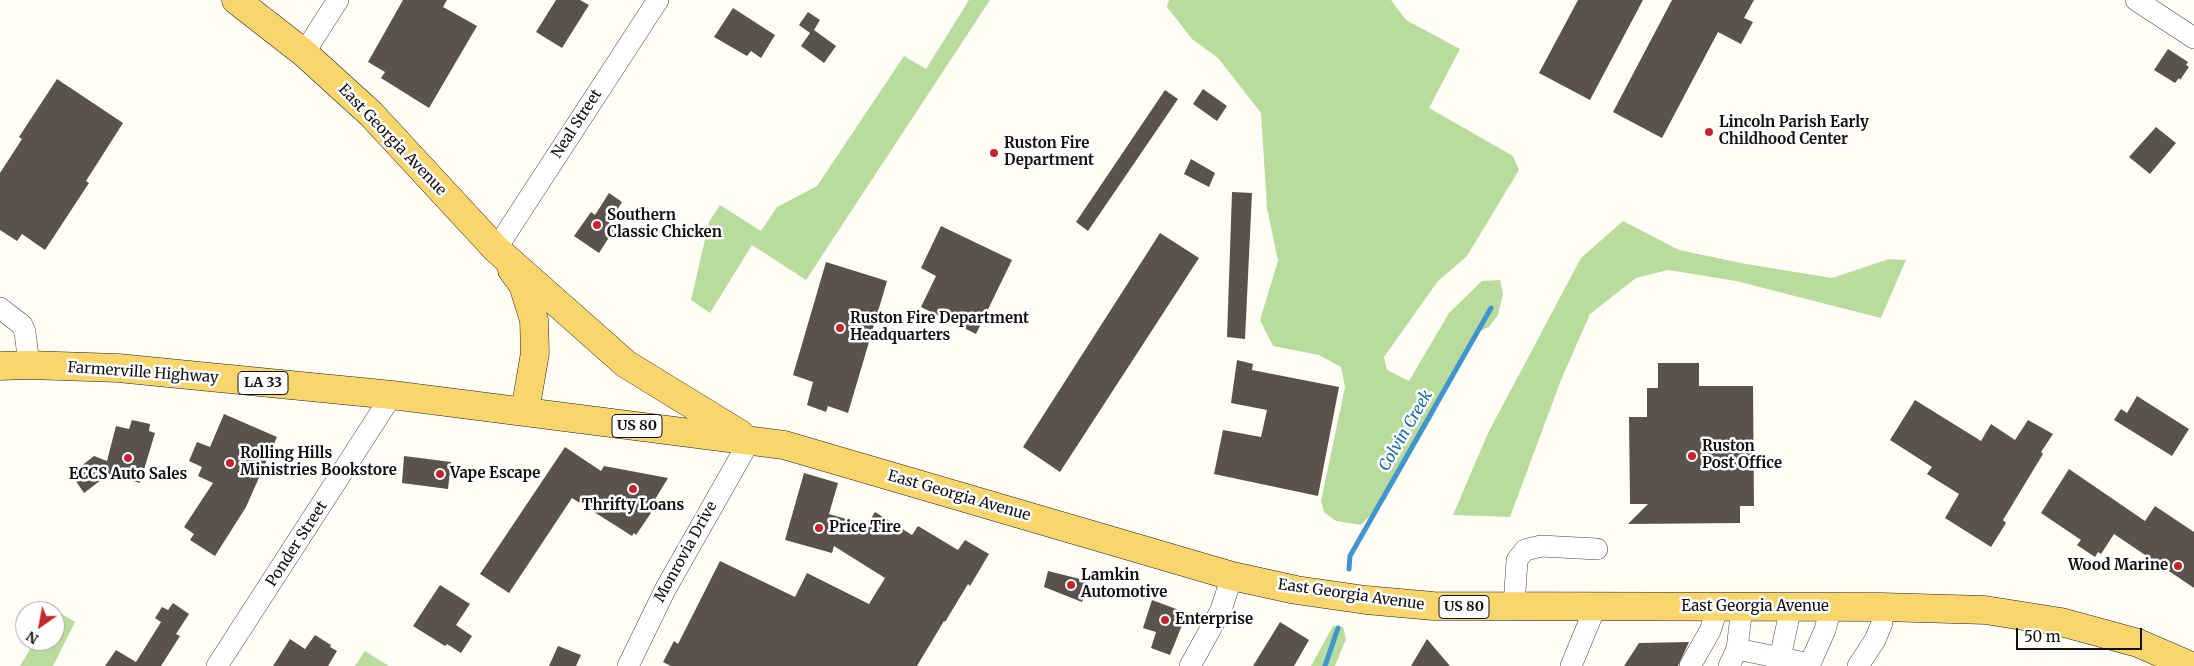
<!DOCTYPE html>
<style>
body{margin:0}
#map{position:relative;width:2194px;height:666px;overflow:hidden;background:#fffdf5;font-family:Merriweather,serif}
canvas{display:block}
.north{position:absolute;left:15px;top:601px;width:50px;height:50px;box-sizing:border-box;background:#fff;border:1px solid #a0a0a0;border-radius:50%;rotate:213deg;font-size:14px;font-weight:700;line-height:20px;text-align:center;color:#111}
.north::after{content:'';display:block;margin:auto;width:18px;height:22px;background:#c4262e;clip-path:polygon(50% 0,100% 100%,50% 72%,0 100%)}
.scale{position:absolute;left:2016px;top:628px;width:126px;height:22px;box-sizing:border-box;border:2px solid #111;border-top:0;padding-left:6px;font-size:15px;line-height:18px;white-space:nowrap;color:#111;-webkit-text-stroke:4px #fff;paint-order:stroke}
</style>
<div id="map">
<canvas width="2194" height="666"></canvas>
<div class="north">N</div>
<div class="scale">50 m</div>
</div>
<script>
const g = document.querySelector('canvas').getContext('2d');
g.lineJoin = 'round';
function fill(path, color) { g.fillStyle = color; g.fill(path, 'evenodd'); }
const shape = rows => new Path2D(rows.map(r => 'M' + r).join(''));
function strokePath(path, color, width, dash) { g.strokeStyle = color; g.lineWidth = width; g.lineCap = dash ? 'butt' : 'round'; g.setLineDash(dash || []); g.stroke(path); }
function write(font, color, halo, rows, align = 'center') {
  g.font = font + ' Merriweather,serif'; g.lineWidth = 5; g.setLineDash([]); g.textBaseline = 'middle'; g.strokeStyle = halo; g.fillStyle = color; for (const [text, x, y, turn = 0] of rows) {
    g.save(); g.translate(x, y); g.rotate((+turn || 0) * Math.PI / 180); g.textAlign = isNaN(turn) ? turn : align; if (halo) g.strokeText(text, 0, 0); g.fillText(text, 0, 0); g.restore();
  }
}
fill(shape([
 [969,0,990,0,806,280,752,245,710,313,691,300,709,222,720,205,761,231,777,207,817,186,904,56,926,69],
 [1169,0,1391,0,1406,20,1460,49,1429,108,1513,156,1519,170,1467,256,1438,281,1384,357,1387,370,1409,381,1449,313,1482,281,1500,280,1503,294,1498,315,1489,327,1476,333,1433,416,1385,500,1361,525,1336,521,1324,512,1321,501,1345,387,1341,367,1319,355,1273,346,1260,320,1278,261,1267,208,1261,113,1218,58,1192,39,1167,7],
 [1623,221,1679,250,1746,264,1832,278,1889,259,1906,260,1881,318,1736,281,1668,270,1636,278,1590,314,1561,380,1510,517,1453,515,1488,433,1581,258],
 [54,609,75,622,53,666,20,666,35,641,55,641],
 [1333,626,1343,627,1346,639,1335,666,1311,666],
 [365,651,389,666,355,666]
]), '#b9dc9c');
strokePath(shape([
 [1349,569,1350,556,1491,308],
 [1325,666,1338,628]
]), '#3f96cf', 5);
fill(shape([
 [403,0,447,0,443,7,477,26,429,108,381,78,385,72,368,62],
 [556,0,580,0,589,5,562,48,536,32],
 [1578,0,1643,0,1590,100,1539,73],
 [1672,0,1754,0,1744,18,1753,22,1741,44,1718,32,1662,138,1613,112],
 [733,8,775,35,761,58,751,51,747,56,714,37],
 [808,12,820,20,814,30,836,46,824,63,801,46,810,33,799,25],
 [2168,49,2188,62,2186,65,2189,67,2180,80,2179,78,2175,83,2154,70],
 [57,79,123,123,86,181,89,183,45,250,22,234,17,241,0,230,0,173,22,139,19,137],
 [1203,89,1227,106,1217,121,1193,104],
 [1165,90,1178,99,1088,231,1076,222],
 [2156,127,2176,143,2150,174,2129,157],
 [1191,159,1215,173,1209,187,1184,174],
 [1232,192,1252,193,1245,339,1227,337],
 [609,193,622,202,609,223,615,228,599,253,574,236,591,212,595,215],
 [941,226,1012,260,976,334,921,307,936,276,921,268],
 [1160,233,1199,258,1060,472,1023,447],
 [826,262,887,281,848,413,828,406,826,412,807,405,813,382,793,375],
 [1237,360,1253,364,1252,370,1339,387,1318,496,1214,474,1223,430,1261,437,1267,410,1231,403],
 [1658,363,1699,363,1699,386,1753,386,1754,506,1740,506,1740,523,1628,524,1648,504,1630,504,1629,417,1647,417,1647,388,1658,388],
 [2137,396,2189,429,2172,456,2114,420,2121,409,2127,413],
 [1915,400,1981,441,1991,424,2015,440,2028,420,2053,434,2041,452,2043,454,2003,520,2006,523,1991,547,1945,518,1959,494,1927,474,1932,467,1890,440],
 [224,414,277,437,246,507,215,556,190,540,194,534,184,527,213,483,198,476,202,467,189,461,197,442,210,447],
 [132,420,150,424,149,431,155,433,140,483,109,474,84,493,71,474,94,456,107,461,116,426,129,429],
 [565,447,601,471,604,466,668,478,648,511,651,513,636,535,634,533,632,536,572,498,509,593,480,574],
 [404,456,451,462,448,489,402,483],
 [2069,469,2145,521,2155,506,2194,532,2194,588,2114,534,2101,554,2098,552,2095,557,2077,545,2081,540,2041,513],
 [804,473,838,483,829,514,867,525,875,512,912,535,918,526,958,550,965,540,989,554,970,586,968,584,945,622,944,621,917,666,671,666,663,662,674,641,678,644,720,561,795,597,807,573,869,604,885,578,834,546,832,553,785,540],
 [1048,571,1088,581,1082,602,1044,587],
 [440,585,470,604,456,625,472,636,461,653,447,644,445,646,413,626],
 [1152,600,1187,613,1170,655,1151,648,1156,632,1143,628],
 [173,603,189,614,176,634,180,636,161,666,105,666,116,650,136,662,161,622,155,618,162,607,168,610],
 [1280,622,1309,640,1294,666,1253,666],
 [315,635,331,645,330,647,337,651,328,666,273,666,290,639,305,649],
 [1427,639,1450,666,1411,666],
 [1689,642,1678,666,1624,666,1639,643],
 [558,646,581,655,576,666,549,666]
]), '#5a524d');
const minor = shape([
 [2136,0,2194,38],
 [304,53,338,0],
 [496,249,658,0],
 [0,308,22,325,25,332,29,365],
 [1514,607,1517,560,1525,550,1541,546,1597,549],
 [1737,649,1810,664],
 [1780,658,1791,607],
 [217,666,392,395],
 [628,666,666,588,750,440],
 [1190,666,1221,610,1232,576],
 [1571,666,1595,608],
 [1690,666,1710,631,1718,607],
 [1729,666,1737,649,1742,607],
 [1809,666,1825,630,1831,607],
 [1858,666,1875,640,1882,623,1882,607]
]);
const major = shape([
 [236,0,304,53,371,114,496,249,626,364,740,434],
 [512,270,523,285,534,320,535,353,525,411],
 [0,366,29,365,118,368,392,395,784,445,1232,576,1296,590,1366,600,1433,606,1882,607,1985,610,2061,622,2138,643,2191,666]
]);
strokePath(minor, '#444', 22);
strokePath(major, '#222', 29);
strokePath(minor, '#fff', 21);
strokePath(major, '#f9d66b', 28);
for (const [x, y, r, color] of [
 [1709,132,5,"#c4262e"],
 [994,153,5,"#c4262e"],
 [597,225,5,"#c4262e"],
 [840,328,5,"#c4262e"],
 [1692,456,5,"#c4262e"],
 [128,458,5,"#c4262e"],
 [230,463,5,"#c4262e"],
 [440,474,5,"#c4262e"],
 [633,489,5,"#c4262e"],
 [819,528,5,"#c4262e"],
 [2178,566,5,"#c4262e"],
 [1071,585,5,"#c4262e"],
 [1165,620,5,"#c4262e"]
]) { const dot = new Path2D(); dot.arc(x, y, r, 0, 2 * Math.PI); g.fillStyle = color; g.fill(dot); strokePath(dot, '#fff', 2); }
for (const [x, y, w] of [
 [263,383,50],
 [637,426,50],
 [1464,607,50]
]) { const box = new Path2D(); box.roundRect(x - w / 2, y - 11.5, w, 23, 4); g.fillStyle = '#fff'; g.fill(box); strokePath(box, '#111', 1); }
write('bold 14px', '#111', null, [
 ["LA 33",263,383],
 ["US 80",637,426],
 ["US 80",1464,607]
]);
write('bold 15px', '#111', '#fff', [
 ["Lincoln Parish Early",1719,123],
 ["Childhood Center",1719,140],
 ["Ruston Fire",1004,144],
 ["Department",1004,161],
 ["Southern",607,216],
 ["Classic Chicken",607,233],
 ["Ruston Fire Department",850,319],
 ["Headquarters",850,336],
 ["Ruston",1702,447],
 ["Post Office",1702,464],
 ["Rolling Hills",240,454],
 ["Ministries Bookstore",240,471],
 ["Vape Escape",450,474],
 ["ECCS Auto Sales",128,475,"center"],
 ["Thrifty Loans",633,506,"center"],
 ["Price Tire",829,528],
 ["Wood Marine",2168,566,"right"],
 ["Lamkin",1081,576],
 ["Automotive",1081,593],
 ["Enterprise",1175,620]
], 'left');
write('15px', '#111', '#fff', [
 ["Neal Street",577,124,-57],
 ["East Georgia Avenue",392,140,46],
 ["Farmerville Highway",143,373,4],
 ["East Georgia Avenue",959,496,16],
 ["Ponder Street",297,544,-57],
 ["Monrovia Drive",686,552,-61],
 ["East Georgia Avenue",1351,595,8],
 ["East Georgia Avenue",1755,607]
]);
write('italic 16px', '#1768a6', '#fff', [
 ["Colvin Creek",1406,431,-60]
]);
</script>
